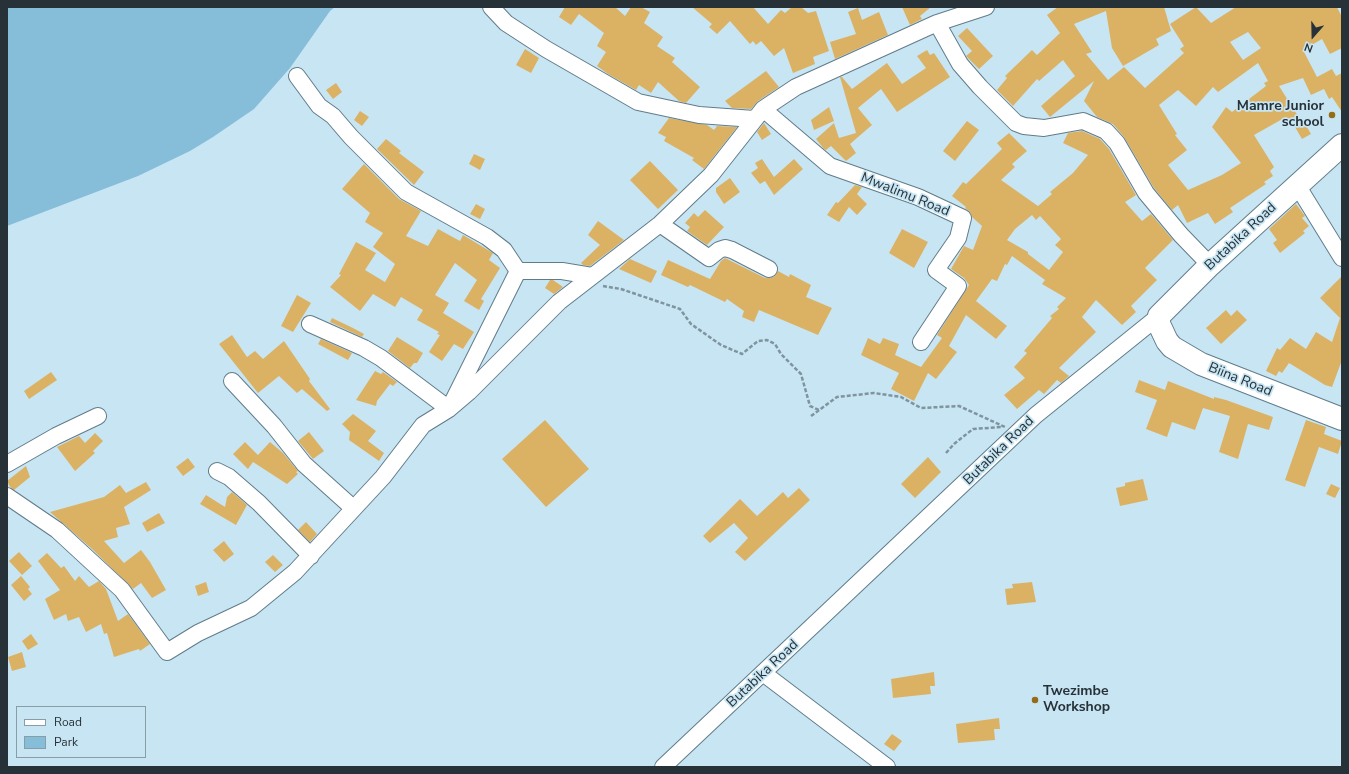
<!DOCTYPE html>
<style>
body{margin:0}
#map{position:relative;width:1349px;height:774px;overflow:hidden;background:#c8e5f4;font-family:"Nunito Sans",sans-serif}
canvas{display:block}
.frame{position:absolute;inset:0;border:8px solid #263237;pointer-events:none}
.legend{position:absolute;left:16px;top:706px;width:130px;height:52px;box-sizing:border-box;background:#c8e5f4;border:1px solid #879da8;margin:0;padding:5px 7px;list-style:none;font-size:12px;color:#263237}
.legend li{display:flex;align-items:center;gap:8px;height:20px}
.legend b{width:20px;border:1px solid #879da8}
.north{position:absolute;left:1293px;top:16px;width:40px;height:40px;-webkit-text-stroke:3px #c8e5f4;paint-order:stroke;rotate:200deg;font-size:11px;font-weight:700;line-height:16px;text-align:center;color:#263237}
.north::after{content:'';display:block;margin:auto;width:14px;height:18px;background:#263237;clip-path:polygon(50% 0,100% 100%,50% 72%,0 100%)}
</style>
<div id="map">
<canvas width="1349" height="774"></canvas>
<div class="frame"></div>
<ul class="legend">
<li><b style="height:5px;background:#fff"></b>Road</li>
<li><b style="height:11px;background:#86bdd8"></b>Park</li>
</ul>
<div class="north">N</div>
</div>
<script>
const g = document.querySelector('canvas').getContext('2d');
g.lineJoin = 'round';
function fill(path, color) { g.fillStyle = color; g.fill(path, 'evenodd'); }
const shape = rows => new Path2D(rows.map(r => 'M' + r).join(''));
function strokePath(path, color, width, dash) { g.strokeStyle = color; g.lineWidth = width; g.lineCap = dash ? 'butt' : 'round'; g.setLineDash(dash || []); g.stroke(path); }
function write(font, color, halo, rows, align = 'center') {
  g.font = font + ' "Nunito Sans",sans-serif'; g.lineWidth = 3.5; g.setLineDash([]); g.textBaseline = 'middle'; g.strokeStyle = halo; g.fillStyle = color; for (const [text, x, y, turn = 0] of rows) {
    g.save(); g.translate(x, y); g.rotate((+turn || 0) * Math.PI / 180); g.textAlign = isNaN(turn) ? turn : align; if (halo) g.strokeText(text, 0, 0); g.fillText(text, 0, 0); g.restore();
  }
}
fill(shape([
 [7,7,335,7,330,11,290,68,254,109,213,137,190,151,138,176,7,226]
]), '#86bdd8');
fill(shape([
 [565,7,615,7,625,16,631,7,641,7,650,12,644,23,663,37,657,46,675,58,672,62,700,87,686,103,679,101,658,82,651,93,639,85,636,90,608,74,597,66,606,52,597,46,604,33,579,14,571,25,559,17],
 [692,7,753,7,768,24,781,10,785,13,792,7,801,7,808,13,816,11,829,51,813,57,815,64,793,73,784,48,774,56,761,41,756,45,753,41,750,44,730,21,717,34,709,27,712,24],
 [902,7,931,7,920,16,922,19,910,25],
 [1058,7,1164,7,1171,31,1156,39,1159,45,1123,66,1112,48,1106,11,1074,24,1092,52,1086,54,1108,80,1124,67,1145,88,1184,53,1180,49,1184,46,1170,24,1196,7,1211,23,1236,7,1337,7,1342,17,1342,48,1330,54,1322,39,1303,50,1317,77,1332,69,1336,76,1342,73,1342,112,1332,97,1329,99,1324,89,1311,95,1303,78,1279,86,1298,116,1289,122,1286,117,1254,135,1274,167,1270,171,1273,176,1264,182,1266,184,1230,208,1233,212,1215,224,1208,213,1187,223,1178,205,1172,210,1154,188,1124,137,1113,124,1097,117,1084,101,1094,81,1050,117,1041,106,1075,76,1063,60,1039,81,1037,79,1013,106,997,90,1007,78,1005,76,1032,50,1037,55,1060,33,1047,15],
 [1248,32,1261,48,1243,60,1230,42],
 [1258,63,1268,81,1264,83,1266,86,1232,112,1226,107,1212,127,1241,163,1222,175,1188,190,1168,165,1187,150,1175,135,1177,134,1159,105,1178,90,1196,106,1213,87,1218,92],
 [858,8,862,20,879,12,888,35,835,59,830,42,856,34,848,12],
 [967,28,993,56,979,69,966,56,972,51,958,36],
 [525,49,539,58,531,73,516,65],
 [927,50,930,55,934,53,950,77,897,112,881,89,858,108,872,125,850,144,856,153,846,161,831,146,826,150,824,149,816,139,834,123,839,138,856,133,840,77,842,77,852,89,887,63,902,84,926,68,917,56],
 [766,71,779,87,758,101,751,109,732,108,725,101],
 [336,83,342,92,333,99,326,90],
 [829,107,834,121,814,130,811,120],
 [360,111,369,117,362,126,354,120],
 [669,118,707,125,714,130,717,126,737,127,704,169,692,160,694,158,664,141,666,137,658,133],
 [967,121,979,130,955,161,943,151],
 [1304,122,1311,134,1302,139,1295,127],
 [764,123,771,134,762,140,757,132],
 [1082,131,1100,139,1109,149,1136,195,1125,202,1142,221,1151,214,1173,240,1145,268,1157,280,1131,306,1136,312,1122,325,1096,300,1082,317,1096,332,1059,368,1069,376,1061,383,1057,380,1044,394,1039,390,1017,409,1004,395,1025,378,1014,367,1027,353,1024,351,1052,318,1050,316,1059,309,1057,307,1066,298,1042,284,1045,280,1012,256,1007,265,1005,264,997,281,992,279,976,301,1007,326,996,339,966,315,949,346,957,352,936,379,928,373,914,401,891,389,899,373,861,355,868,338,880,344,883,338,899,344,895,355,921,367,942,338,937,335,969,285,964,278,951,269,964,246,973,250,982,226,972,217,970,212,965,208,966,207,952,196,963,182,966,184,1002,149,997,143,1009,133,1027,151,1012,164,1015,167,1001,180,1038,206,1052,194,1050,192,1073,173,1088,155,1063,143,1068,133],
 [1032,215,1036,220,1040,216,1061,239,1055,245,1063,252,1049,270,1028,254,1028,252,1007,240,1015,229],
 [386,139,401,151,399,153,424,172,414,185,377,149],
 [474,154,485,159,480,170,469,164],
 [762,159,774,177,794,159,803,169,774,195,765,181,760,184,751,173,758,168,755,163],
 [650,161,678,190,658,209,630,180],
 [364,164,399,199,421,211,406,236,428,246,438,229,460,241,463,235,493,253,489,260,500,268,481,299,484,301,479,310,464,301,477,280,455,263,435,295,449,303,443,313,474,332,463,349,454,344,442,361,429,352,440,335,437,334,439,332,417,320,423,310,401,297,395,307,373,294,360,311,330,287,341,275,339,274,356,242,376,253,365,270,385,282,395,264,373,247,383,233,365,222,370,213,342,189],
 [730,178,740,192,724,204,716,192,716,188],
 [855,185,862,187,857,194,867,204,857,215,849,207,839,222,827,215,836,202,838,203],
 [476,204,485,209,480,219,470,214],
 [1296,204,1305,216,1302,218,1309,226,1303,231,1305,233,1280,253,1273,243,1277,240,1269,229],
 [705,210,724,227,707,245,687,231,690,227,685,223,694,213,698,217],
 [598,221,624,240,590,266,583,265,581,263,600,245,588,235],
 [902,229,928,242,914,268,889,253],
 [725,258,765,278,774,277,778,271,789,277,790,274,811,285,806,297,832,308,818,335,759,310,754,322,742,317,744,311,727,299,725,302,690,285,688,287,661,275,668,260,710,279,721,261],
 [630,259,657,271,651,283,619,269],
 [1342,276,1342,360,1332,387,1325,385,1289,363,1282,373,1279,371,1276,376,1266,371,1277,348,1280,350,1290,338,1306,349,1316,332,1332,342,1340,318,1320,298],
 [550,280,553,280,563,287,554,294,545,288],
 [297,295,311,303,293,332,281,326],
 [1226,310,1231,316,1237,310,1247,320,1221,344,1206,328],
 [332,318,353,328,364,334,362,337,330,322],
 [232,335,247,357,255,351,263,359,284,341,310,379,309,381,330,409,327,411,302,389,297,393,279,376,258,393,219,344],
 [397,337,423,353,417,363,414,363,410,368,388,351],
 [321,339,352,353,348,360,318,344],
 [375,371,381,374,383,372,397,382,393,386,390,384,377,401,376,406,356,400],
 [51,372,57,380,29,399,24,391],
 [1139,380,1165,390,1168,381,1214,399,1214,397,1226,400,1273,417,1269,430,1248,424,1238,459,1219,452,1230,416,1203,408,1195,430,1172,422,1167,437,1146,429,1157,400,1135,392],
 [353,414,376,431,368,441,384,453,379,461,349,440,350,432,342,424],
 [545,420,589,469,546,507,502,459],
 [1306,420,1326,427,1324,434,1342,441,1338,454,1319,447,1305,487,1285,480],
 [309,432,324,451,313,459,298,441],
 [95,433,103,441,93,451,95,453,75,471,57,447,79,436,85,443],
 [245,442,258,455,270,442,283,453,298,471,296,472,298,474,287,484,253,462,248,469,233,454],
 [928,457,941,472,915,498,901,484],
 [188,458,195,467,183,476,176,467],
 [26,466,30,477,14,490,10,487,7,481],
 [1143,479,1148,500,1120,506,1116,488,1125,486,1125,483],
 [146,482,151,490,124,507,130,524,116,528,118,537,104,541,124,563,141,550,150,562,166,590,152,598,141,583,133,589,92,549,50,512,104,497,120,485,126,493],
 [1331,484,1340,488,1335,498,1326,494],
 [799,488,810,500,745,561,735,552,748,538,734,523,710,543,703,536,740,499,757,516,783,492,788,498],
 [232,492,247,505,236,525,200,504,206,495,225,507,227,497],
 [159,513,165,523,147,532,142,523],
 [306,522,317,534,310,542,298,530],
 [224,541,234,554,224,562,213,550],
 [19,552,32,566,22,575,9,561],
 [47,553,61,568,64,566,75,581,79,576,89,587,99,581,106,589,118,621,128,614,150,644,140,651,139,649,114,657,107,633,104,634,101,624,86,632,79,617,68,621,66,614,54,620,45,599,60,590,38,561],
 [273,555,283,565,275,572,265,562],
 [21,576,30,587,28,589,32,594,24,601,11,585],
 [206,582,209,592,198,596,195,586],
 [1032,582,1036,602,1007,605,1005,589,1013,588,1012,584],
 [31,634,38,644,28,650,22,641],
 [22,652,26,667,12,671,8,657],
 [934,672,935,686,930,686,931,694,893,698,891,679],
 [999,718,1000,729,994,729,995,740,958,743,956,724],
 [892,734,902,741,894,751,884,744]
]), '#dbb264');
const minor = shape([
 [491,7,506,23,546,49,638,102,699,115,754,119],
 [937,23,960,64,980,87,1016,123,1024,126,1044,128,1083,121,1106,131,1117,143,1146,193,1181,235,1210,265],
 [297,76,319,106,333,116,351,137,406,192,487,237,504,250,518,271,562,271,592,276],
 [763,109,830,166,918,197,963,218,958,238,936,270,958,286,921,342],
 [1297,185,1342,258],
 [660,224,709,258,719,250,725,248,732,250,769,269],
 [310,324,364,348,381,358,449,409,518,271],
 [232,381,274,426,304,464,353,508],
 [7,464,56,436,98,416],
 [217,471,229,477,259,503,311,556],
 [7,496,57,530,122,590,167,652,198,633,251,608,295,572,383,477,423,425,449,409,469,392,559,302,660,224,711,175,763,109,796,87,937,23,986,7],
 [763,673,887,767],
 [663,767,1036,415,1159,316]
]);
const secondary = shape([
 [1342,145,1210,265,1159,316,1159,324,1167,341,1172,347,1201,364,1342,419]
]);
strokePath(minor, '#617c89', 18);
strokePath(secondary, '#617c89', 24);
strokePath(shape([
 [603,286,621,289,680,309,691,324,721,345,742,354,758,341,767,340,775,344,781,354,801,374,810,406,819,410],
 [811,416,837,397,874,393,901,397,921,408,959,406,1005,427],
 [946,453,954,444,973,429,1002,427]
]), '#7f949e', 2.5, [4, 2]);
strokePath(minor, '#fff', 16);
strokePath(secondary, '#fff', 22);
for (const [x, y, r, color] of [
 [1332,115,4,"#936c15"],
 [1035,700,4,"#936c15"]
]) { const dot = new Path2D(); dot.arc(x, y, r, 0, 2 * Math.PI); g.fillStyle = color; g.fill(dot); strokePath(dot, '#c8e5f4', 1.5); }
write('bold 14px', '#263237', '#c8e5f4', [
 ["Mamre Junior",1324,107],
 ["school",1324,123],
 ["Twezimbe",1043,692,"left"],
 ["Workshop",1043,708,"left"]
], 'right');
write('14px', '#263237', '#c8e5f4', [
 ["Mwalimu Road",905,195,22],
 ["Butabika Road",1241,237,-43],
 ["Biina Road",1240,380,22],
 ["Butabika Road",999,451,-44],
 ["Butabika Road",763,674,-43]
]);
</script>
